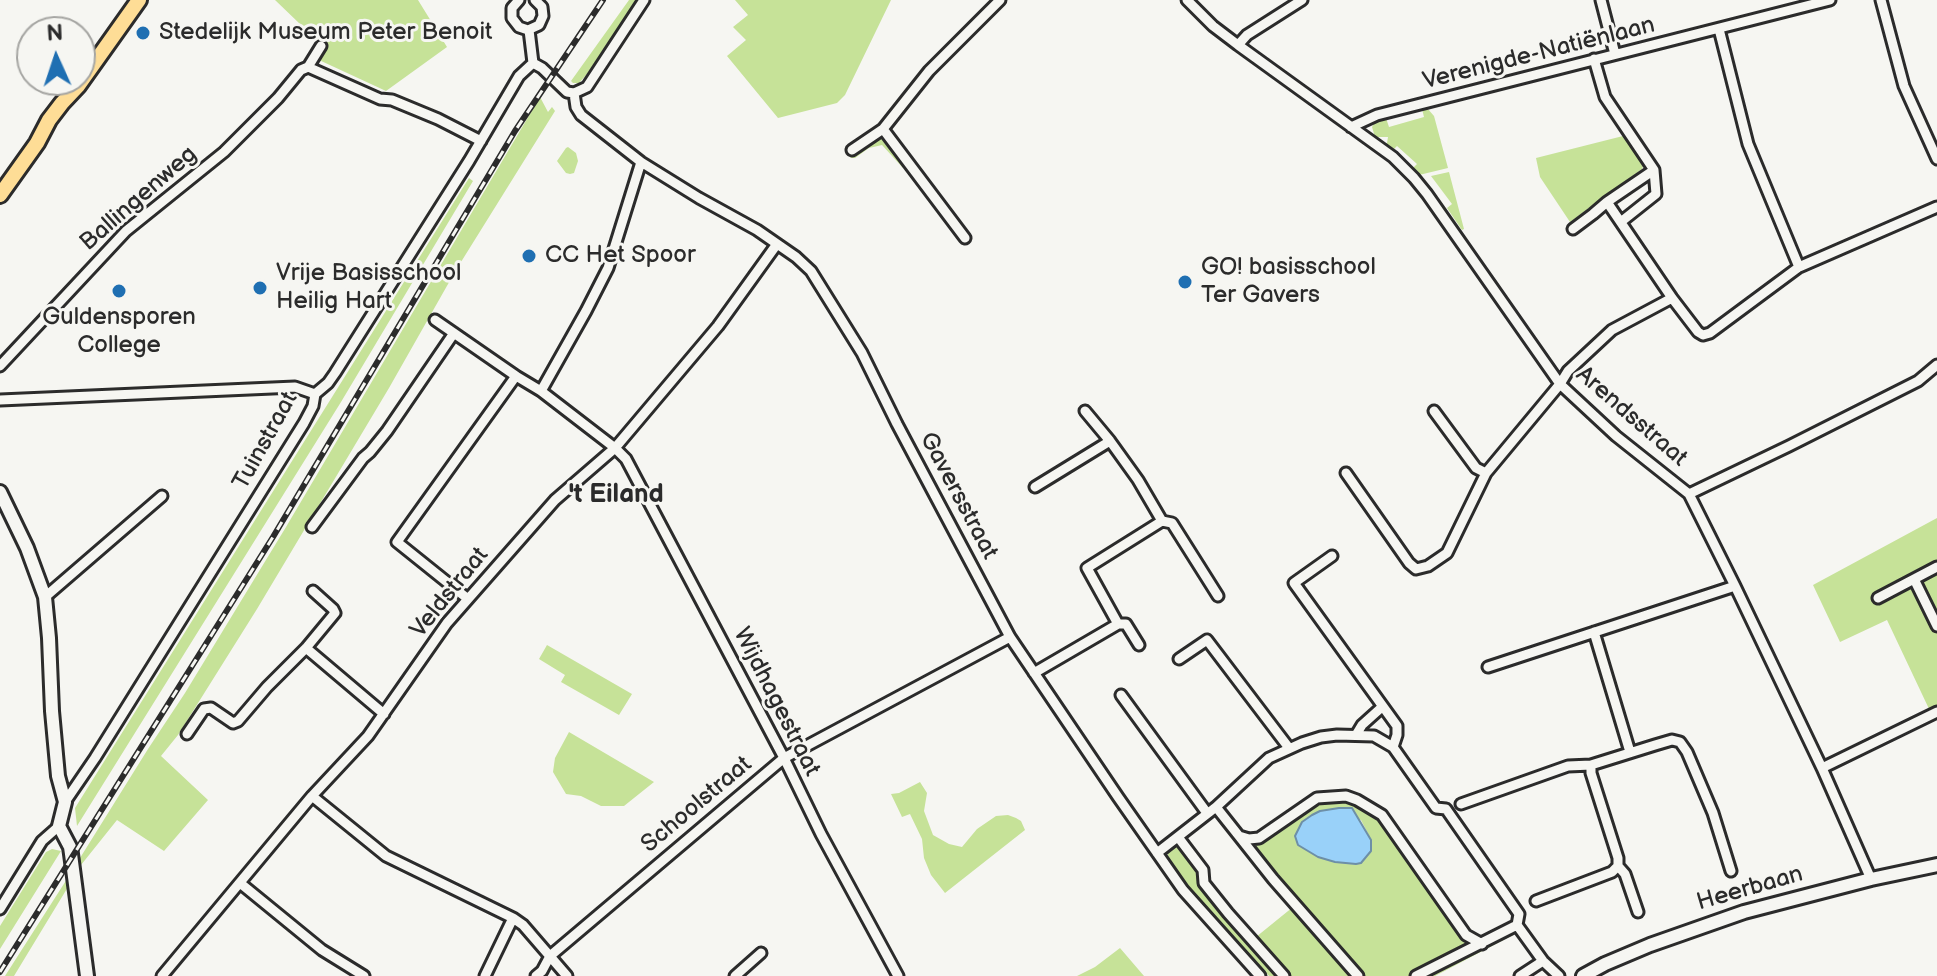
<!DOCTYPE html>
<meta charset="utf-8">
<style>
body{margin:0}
#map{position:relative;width:1937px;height:976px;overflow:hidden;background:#f6f6f2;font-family:"Balsamiq Sans",sans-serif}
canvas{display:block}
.north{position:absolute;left:16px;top:16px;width:80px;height:80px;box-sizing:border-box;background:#f6f6f2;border:2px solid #a5a5a2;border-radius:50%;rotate:357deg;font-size:22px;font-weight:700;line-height:32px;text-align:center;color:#2b2b2b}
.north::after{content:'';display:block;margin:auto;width:28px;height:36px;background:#1f6fb2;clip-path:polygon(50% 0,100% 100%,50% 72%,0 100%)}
</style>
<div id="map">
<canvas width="1937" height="976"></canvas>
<div class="north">N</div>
</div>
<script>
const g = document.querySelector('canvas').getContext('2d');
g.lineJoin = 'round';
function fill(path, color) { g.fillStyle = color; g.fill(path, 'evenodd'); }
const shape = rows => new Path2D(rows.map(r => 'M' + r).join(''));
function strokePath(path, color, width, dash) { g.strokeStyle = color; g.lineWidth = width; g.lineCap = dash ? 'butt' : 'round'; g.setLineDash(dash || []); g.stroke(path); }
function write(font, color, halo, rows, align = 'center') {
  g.font = font + ' "Balsamiq Sans",sans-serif'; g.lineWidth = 6; g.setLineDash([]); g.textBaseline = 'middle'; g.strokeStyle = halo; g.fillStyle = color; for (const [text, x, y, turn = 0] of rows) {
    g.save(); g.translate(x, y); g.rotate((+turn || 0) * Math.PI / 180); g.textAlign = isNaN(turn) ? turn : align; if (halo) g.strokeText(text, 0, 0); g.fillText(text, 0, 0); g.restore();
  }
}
fill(shape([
 [275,0,418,0,447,47,386,91,319,60,325,48],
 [629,0,637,0,587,74,579,83,573,83,571,81],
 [735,0,891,0,845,95,837,103,778,118,727,56,746,40,733,27,748,15],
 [540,97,548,112,552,107,555,111,456,270,389,388,257,609,178,735,161,756,208,800,164,851,117,820,81,865,80,858,148,749,185,693,286,527],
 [1427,108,1434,116,1448,168,1419,175,1413,168,1417,164,1397,146,1393,150,1385,144,1387,143,1388,137,1375,137,1372,127,1376,121,1386,118,1389,127,1424,117,1422,109],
 [1623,136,1644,164,1642,169,1570,222,1540,177,1536,158],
 [882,138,887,140,909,167,903,168,882,145,869,148,855,158,850,158,871,142],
 [568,147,576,153,578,161,574,173,570,174,566,173,557,161,566,148],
 [1449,172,1464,229,1462,230,1447,208,1452,204,1431,176],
 [469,178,473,181,341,402,77,826,75,808],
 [1937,518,1937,707,1930,711,1887,620,1840,642,1813,585],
 [547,645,632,694,619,715,561,682,565,675,539,659],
 [569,732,654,782,624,806,601,806,581,796,566,794,553,772,555,758],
 [920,782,927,793,924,811,933,835,949,844,962,847,977,829,996,816,1008,815,1016,818,1021,821,1025,830,945,893,931,875,924,858,922,839,910,814,902,817,891,794,899,793],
 [1324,800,1351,800,1372,813,1379,819,1460,935,1472,944,1409,976,1363,976,1287,890,1249,842],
 [1320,811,1361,820,1371,840,1302,822],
 [1174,846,1182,849,1200,873,1200,882,1202,888,1278,976,1269,976,1183,880,1168,859,1168,852],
 [52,849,61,851,0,949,0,926,46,852],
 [67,879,68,887,14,976,5,976],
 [1293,907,1354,976,1291,976,1256,937],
 [1512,932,1513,935,1435,976,1425,976],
 [1120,948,1144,976,1077,976,1095,967]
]), '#c6e298');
const water = shape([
 [1339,808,1352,808,1371,840,1371,851,1361,863,1356,864,1335,862,1318,857,1298,845,1295,836,1302,822,1312,815,1320,811,1339,808]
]);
fill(water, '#99d1f9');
strokePath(water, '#6d8fa7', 2);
const street = shape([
 [519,0,512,8,512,18,519,27,528,30,539,25,543,16,542,7,535,0],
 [1187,0,1213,26,1238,45,1393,157,1414,178,1427,194,1560,384,1616,436,1689,494,1735,586,1822,768,1871,879],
 [1601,0,1615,54],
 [1881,0,1904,86,1937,159],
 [1719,29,1748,144,1799,267],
 [529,30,533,63],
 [1238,45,1247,35,1302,0],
 [1594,59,1605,97,1654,170,1656,194,1622,221],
 [533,63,542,68,567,92,574,93],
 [308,67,321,46],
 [574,93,576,107,581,115,641,162,699,198,757,230,796,257,811,271,862,353,897,424,1010,637,1118,797,1183,890,1260,976],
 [574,93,587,87,644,0],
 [1351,127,1377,115,1830,0],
 [852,150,883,129],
 [1607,202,1672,298,1698,332,1703,335,1710,333,1799,267,1937,207],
 [1573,229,1593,214,1607,202,1654,170],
 [965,238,883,129,929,71,1000,0],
 [435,320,516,376,541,391,615,448,626,459,784,758,821,834,898,976],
 [0,366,126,231,224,152,278,98,301,70,308,67,380,99,392,100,438,119,481,141],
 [541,391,586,311,608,268,641,162],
 [0,400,295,387,315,394],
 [1085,411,1110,441,1138,480,1162,521],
 [1434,411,1476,468,1486,473],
 [1346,473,1409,563,1416,569,1428,566,1447,553,1486,473,1560,384,1568,371,1612,330,1672,298],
 [1035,487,1110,441],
 [1689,494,1789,446,1918,381,1937,365],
 [312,527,363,458,370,452,387,431,454,333],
 [1332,556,1294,583,1397,726,1397,735,1393,747],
 [1914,579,1937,626],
 [45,597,162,496],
 [1878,598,1937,567],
 [468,599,397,542,516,376],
 [1118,624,1126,624,1139,645],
 [1594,632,1630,752],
 [306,648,384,714],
 [1179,659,1207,640,1289,748],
 [1488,667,1735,586],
 [1034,673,1118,624,1087,568,1162,521,1172,523,1218,596],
 [1121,695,1207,813],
 [187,734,204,709,211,708,233,723,238,721,267,687,306,648,335,613,333,609,313,591],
 [1356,735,1362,725,1382,707],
 [1822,768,1937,712],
 [312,796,386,856,513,918,523,925,567,976],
 [65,802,95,758,304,423,313,406,315,394,328,383,335,373,469,161,519,76,533,63],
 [1461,804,1568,766,1591,765,1655,745,1672,740,1680,742,1687,752,1713,813,1731,871],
 [1216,807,1273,879,1358,976],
 [1239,836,1249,839,1259,838,1317,798,1346,796,1357,800,1382,815,1466,935,1482,944],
 [1178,837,1203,870,1204,883,1228,913,1284,976],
 [1157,853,1216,807,1269,758,1302,743,1321,737,1337,735,1374,736,1393,747,1436,808,1446,809,1519,914,1517,925,1543,961,1559,976],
 [1618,866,1625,874,1638,912],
 [240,883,322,950,364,976],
 [1536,901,1612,872,1618,866,1618,858,1591,773,1591,765],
 [0,909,42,841,59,826],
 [162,976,312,796,368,736,447,623,555,500,615,448,718,326,777,244],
 [485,976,513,918],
 [536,976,542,971,550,956,784,758,1010,637],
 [735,976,761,953],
 [1416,976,1517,925],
 [1520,976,1543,961]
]);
const secondary = shape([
 [0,492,27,548,45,597,49,638,52,711,58,776,65,802,59,826,70,847,71,854,87,976],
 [1583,976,1605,964,1650,945,1744,912,1871,879,1937,865]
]);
const primary = shape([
 [0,195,37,143,49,120,62,103,78,86,139,0]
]);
strokePath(street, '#2b2b2b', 15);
strokePath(secondary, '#2b2b2b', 18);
strokePath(primary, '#2b2b2b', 20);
strokePath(street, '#f6f6f2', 9);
strokePath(secondary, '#f6f6f2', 12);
strokePath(primary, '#fedd96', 14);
const rail = shape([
 [0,972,273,537,515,131,603,0]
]);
strokePath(rail, '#2b2b2b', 6);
strokePath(rail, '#f6f6f2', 3, [9]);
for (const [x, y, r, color] of [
 [143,33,8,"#1f6fb2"],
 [529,256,8,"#1f6fb2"],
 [1185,282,8,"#1f6fb2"],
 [260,288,8,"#1f6fb2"],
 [119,291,8,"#1f6fb2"]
]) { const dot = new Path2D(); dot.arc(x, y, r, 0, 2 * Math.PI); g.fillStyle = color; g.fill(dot); strokePath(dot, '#f6f6f2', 3); }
write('24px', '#2b2b2b', '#f6f6f2', [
 ["Stedelijk Museum Peter Benoit",159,33],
 ["CC Het Spoor",545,256],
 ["GO! basisschool",1201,268],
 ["Ter Gavers",1201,296],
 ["Vrije Basisschool",276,274],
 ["Heilig Hart",276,302],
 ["Guldensporen",119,318,"center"],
 ["College",119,346,"center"]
], 'left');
write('24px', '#2b2b2b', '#f6f6f2', [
 ["Verenigde-Natiënlaan",1539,54,-14],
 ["Ballingenweg",139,199,-41],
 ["Arendsstraat",1631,417,41],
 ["Tuinstraat",266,441,-61],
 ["Gaversstraat",958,496,62],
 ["Veldstraat",450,593,-51],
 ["Wijdhagestraat",776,702,63],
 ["Schoolstraat",697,805,-40],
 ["Heerbaan",1750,889,-16]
]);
write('bold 26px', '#2b2b2b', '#f6f6f2', [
 ["'t Eiland",616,495]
]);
</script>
